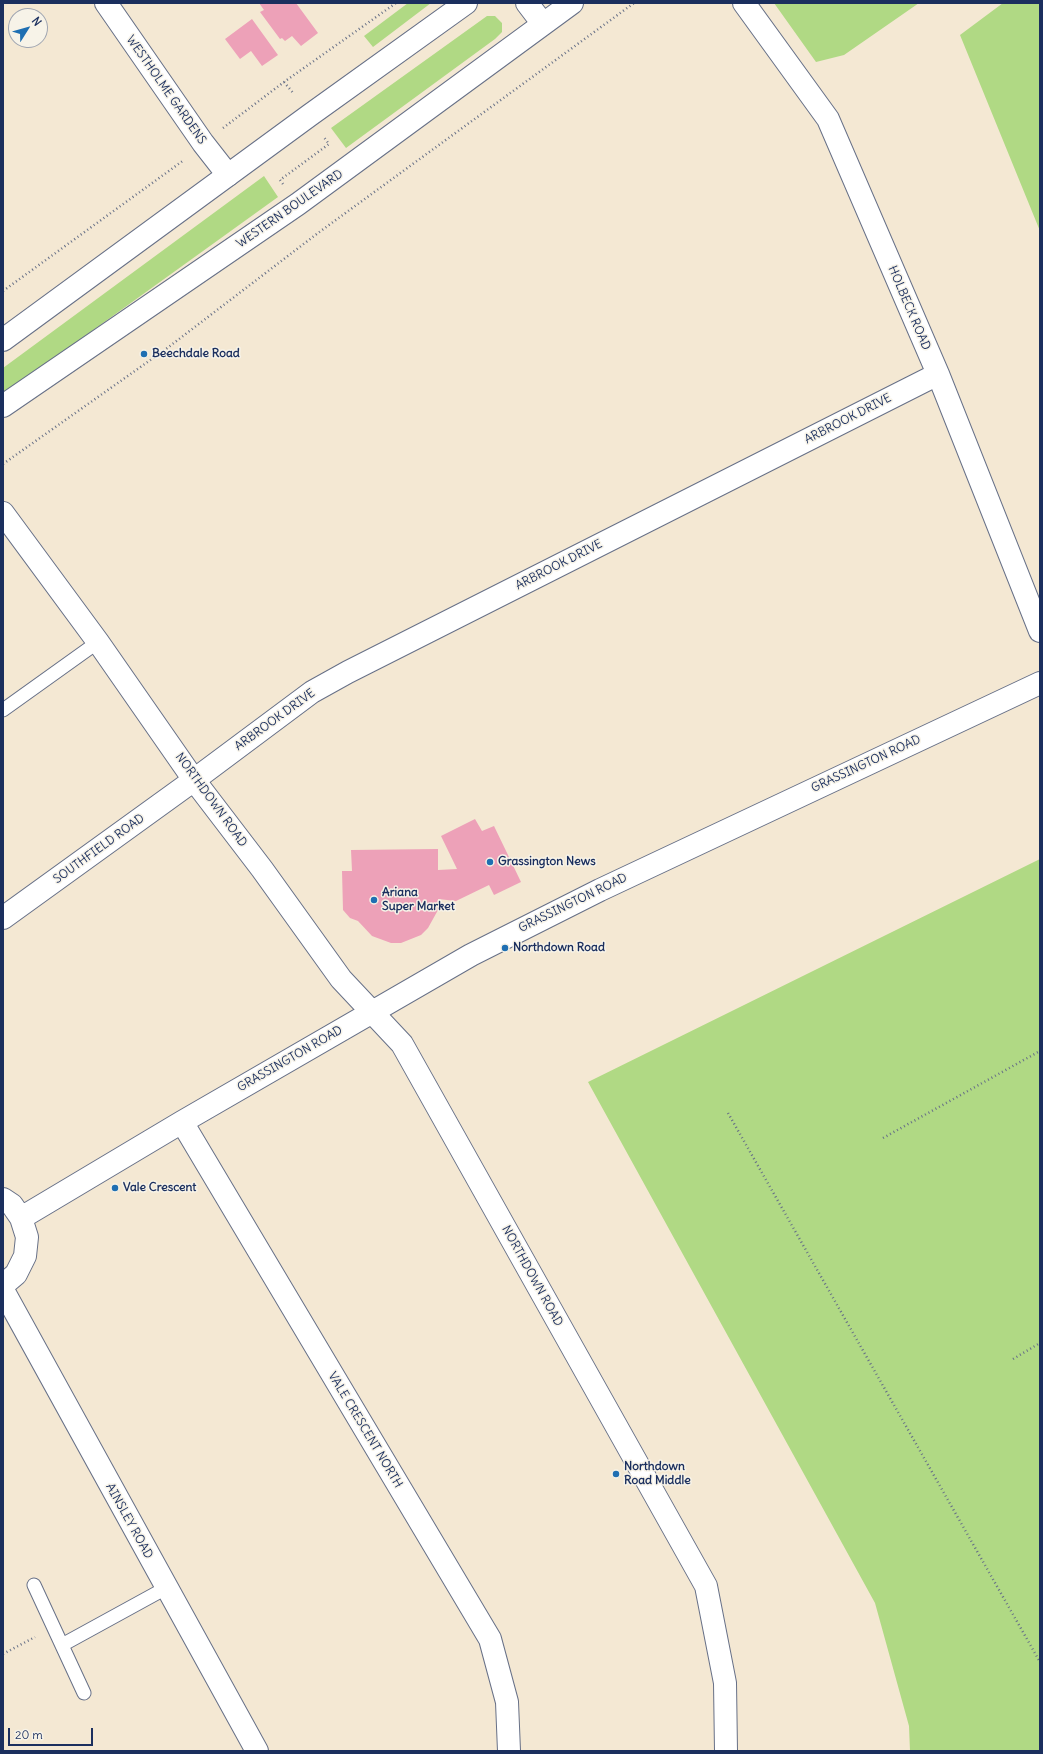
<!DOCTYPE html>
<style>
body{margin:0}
#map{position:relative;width:1043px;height:1754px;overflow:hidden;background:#f4e8d3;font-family:Delius,sans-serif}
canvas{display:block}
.frame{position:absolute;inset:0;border:4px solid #1b2f5e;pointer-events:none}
.north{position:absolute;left:8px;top:8px;width:40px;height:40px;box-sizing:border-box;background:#f7f3e8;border:1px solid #9fa5b1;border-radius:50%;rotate:53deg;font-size:11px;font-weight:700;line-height:16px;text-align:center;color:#1b2f5e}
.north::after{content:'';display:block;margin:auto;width:14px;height:18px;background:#1f6fb2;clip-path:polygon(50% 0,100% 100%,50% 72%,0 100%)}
.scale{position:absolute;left:8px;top:1728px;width:85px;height:18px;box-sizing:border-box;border:2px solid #1b2f5e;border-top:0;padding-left:5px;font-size:12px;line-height:14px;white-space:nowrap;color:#1b2f5e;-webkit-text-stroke:3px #f7f3e8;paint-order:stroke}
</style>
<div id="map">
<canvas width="1043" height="1754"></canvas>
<div class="frame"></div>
<div class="north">N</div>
<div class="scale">20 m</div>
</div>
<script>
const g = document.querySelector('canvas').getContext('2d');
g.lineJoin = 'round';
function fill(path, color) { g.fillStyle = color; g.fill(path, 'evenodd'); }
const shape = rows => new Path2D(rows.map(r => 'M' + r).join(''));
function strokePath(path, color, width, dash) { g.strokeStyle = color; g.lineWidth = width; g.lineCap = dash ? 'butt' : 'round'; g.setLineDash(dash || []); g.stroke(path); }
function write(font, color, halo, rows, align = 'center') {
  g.font = font + ' Delius,sans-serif'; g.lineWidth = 3; g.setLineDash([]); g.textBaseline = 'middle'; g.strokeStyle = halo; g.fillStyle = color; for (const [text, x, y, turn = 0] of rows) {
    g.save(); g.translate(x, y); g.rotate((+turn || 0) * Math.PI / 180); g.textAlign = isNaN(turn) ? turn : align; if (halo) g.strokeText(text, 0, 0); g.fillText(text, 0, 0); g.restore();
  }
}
fill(shape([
 [408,3,431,3,373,47,364,36],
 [774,3,919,3,844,55,816,62],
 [1003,3,1040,3,1040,231,960,35],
 [487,16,495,16,502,23,502,32,495,39,346,148,331,128],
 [264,176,278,197,3,395,3,368],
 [1040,859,1040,1751,910,1751,909,1726,875,1603,588,1082]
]), '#b0d984');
fill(shape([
 [259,3,296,3,318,33,301,46,292,36,285,41,282,38,280,39,260,12,264,10],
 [252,19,278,55,262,66,251,51,240,59,225,39],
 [475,819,482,831,494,826,521,882,494,895,489,885,456,901,438,899,438,910,428,928,421,935,401,943,391,943,372,936,358,921,350,918,343,910,342,871,352,871,351,850,438,849,438,870,457,869,441,836]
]), '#eda1b8');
const service = shape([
 [3,710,98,642],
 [34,1585,84,1693],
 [62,1645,166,1588]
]);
const minor = shape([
 [106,3,203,143,228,175],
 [744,3,828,119,938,374,1040,631],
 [3,513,98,642,194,780,262,869,341,979,402,1044,706,1586,725,1683,726,1751],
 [3,918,194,780,312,692,348,672,938,374],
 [182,1122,490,1639,507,1702,509,1751],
 [3,1199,12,1205,21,1218,27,1237,25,1256,16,1274,3,1285],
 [21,1218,182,1122,471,955,600,890,1040,683],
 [3,1290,257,1751]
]);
const trunk = shape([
 [527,3,543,24],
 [3,340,310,115,466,3],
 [3,406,298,204,572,3]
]);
strokePath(service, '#677087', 15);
strokePath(minor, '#677087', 24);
strokePath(trunk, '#677087', 24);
strokePath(shape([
 [284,82,294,94],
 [223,128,284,82,396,3],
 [283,184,280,180,329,144,323,136],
 [3,291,184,160],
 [3,464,166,349,318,233,634,3],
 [728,1113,1040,1662],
 [883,1138,1040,1051],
 [1013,1359,1040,1343],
 [3,1654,35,1637]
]), '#677087', 2.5, [1, 3]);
strokePath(service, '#fff', 13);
strokePath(minor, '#fff', 22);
strokePath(trunk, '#fff', 22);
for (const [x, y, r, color] of [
 [144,354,4,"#1f6fb2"],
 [490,862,4,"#1f6fb2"],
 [374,900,4,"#1f6fb2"],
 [505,948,4,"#1f6fb2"],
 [115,1188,4,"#1f6fb2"],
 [616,1474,4,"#1f6fb2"]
]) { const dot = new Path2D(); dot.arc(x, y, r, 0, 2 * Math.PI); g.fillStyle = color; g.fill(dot); strokePath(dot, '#f7f3e8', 1.5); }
write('12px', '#1b2f5e', '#f7f3e8', [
 ["WESTHOLME GARDENS",166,90,55],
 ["WESTERN BOULEVARD",290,209,-35],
 ["HOLBECK ROAD",909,308,67],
 ["ARBROOK DRIVE",848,419,-27],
 ["ARBROOK DRIVE",559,565,-27],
 ["ARBROOK DRIVE",275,720,-36],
 ["GRASSINGTON ROAD",866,764,-25],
 ["NORTHDOWN ROAD",211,800,54],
 ["SOUTHFIELD ROAD",99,849,-36],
 ["GRASSINGTON ROAD",573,903,-26],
 ["GRASSINGTON ROAD",290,1059,-30],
 ["NORTHDOWN ROAD",532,1276,61],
 ["VALE CRESCENT NORTH",365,1430,59],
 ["AINSLEY ROAD",129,1521,61]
]);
write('bold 12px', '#1b2f5e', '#f7f3e8', [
 ["Beechdale Road",152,354],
 ["Grassington News",498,862],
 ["Ariana",382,893],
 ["Super Market",382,907],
 ["Northdown Road",513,948],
 ["Vale Crescent",123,1188],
 ["Northdown",624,1467],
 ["Road Middle",624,1481]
], 'left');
</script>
